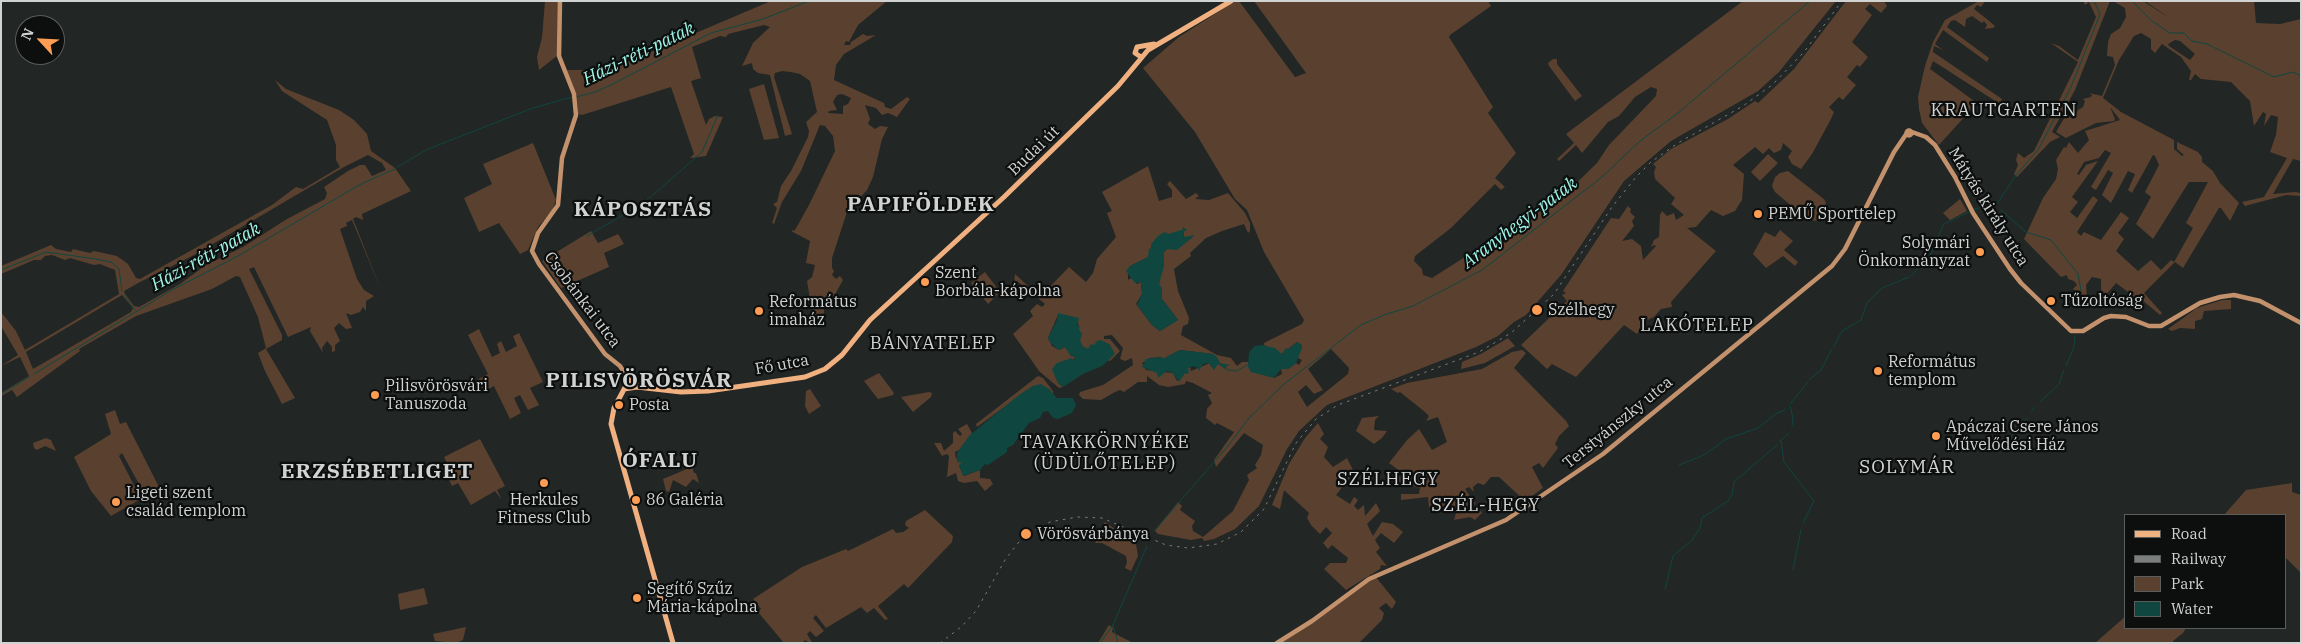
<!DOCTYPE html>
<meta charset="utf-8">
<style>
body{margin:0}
#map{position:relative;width:2302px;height:644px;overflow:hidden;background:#222625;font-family:"IBM Plex Serif",serif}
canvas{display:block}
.frame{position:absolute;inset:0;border:2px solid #d0d3d2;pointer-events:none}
.legend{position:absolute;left:2124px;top:514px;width:162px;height:115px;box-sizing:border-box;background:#0d0e0e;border:1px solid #5b5d5c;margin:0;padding:6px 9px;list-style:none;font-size:15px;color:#d0d3d2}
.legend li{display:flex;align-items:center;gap:10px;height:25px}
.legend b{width:25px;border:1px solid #5b5d5c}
.north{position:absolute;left:15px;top:15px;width:50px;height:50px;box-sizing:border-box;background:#0d0e0e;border:1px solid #5b5d5c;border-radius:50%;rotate:295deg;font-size:14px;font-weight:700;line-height:20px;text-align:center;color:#d0d3d2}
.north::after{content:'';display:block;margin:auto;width:18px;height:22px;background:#fc9d53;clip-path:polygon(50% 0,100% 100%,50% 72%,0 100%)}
</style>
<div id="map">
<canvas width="2302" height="644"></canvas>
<div class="frame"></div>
<ul class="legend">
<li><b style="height:6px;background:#f1b080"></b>Road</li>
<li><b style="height:6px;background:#7a7e7d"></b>Railway</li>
<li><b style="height:14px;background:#5a412f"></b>Park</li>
<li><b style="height:14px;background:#0f4740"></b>Water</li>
</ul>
<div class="north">N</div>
</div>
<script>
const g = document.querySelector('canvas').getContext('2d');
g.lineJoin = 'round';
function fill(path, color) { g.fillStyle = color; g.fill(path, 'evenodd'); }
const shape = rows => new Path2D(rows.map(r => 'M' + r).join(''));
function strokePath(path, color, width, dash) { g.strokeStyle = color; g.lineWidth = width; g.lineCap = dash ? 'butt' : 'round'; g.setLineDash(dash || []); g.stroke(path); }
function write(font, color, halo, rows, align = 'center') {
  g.font = font + ' "IBM Plex Serif",serif'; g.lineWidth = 4.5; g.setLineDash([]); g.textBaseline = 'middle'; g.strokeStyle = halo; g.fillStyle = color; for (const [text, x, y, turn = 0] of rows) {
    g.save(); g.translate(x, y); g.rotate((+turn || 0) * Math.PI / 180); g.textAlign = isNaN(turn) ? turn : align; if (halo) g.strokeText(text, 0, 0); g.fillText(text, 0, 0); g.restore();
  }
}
fill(shape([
 [545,1,558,1,558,55,539,70,537,57,542,38],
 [771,1,887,1,858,25,849,42,846,41,844,45,850,45,851,42,863,34,867,36,876,35,844,54,836,65,834,80,884,103,885,107,891,109,907,97,910,99,897,117,888,113,882,115,876,108,865,105,870,119,868,124,875,129,880,126,888,127,882,139,873,177,867,190,847,212,832,258,832,268,834,271,832,275,836,279,840,276,843,280,829,305,824,305,824,313,815,328,807,281,812,277,815,265,806,263,810,241,791,231,795,230,809,205,835,151,833,136,825,126,820,125,801,171,782,202,774,224,772,223,777,208,773,204,777,202,781,186,791,171,808,137,809,131,806,122,817,112,810,81,800,74,791,72,782,71,775,73,774,77,792,134,785,136,770,75,758,73,753,69,752,63,742,66,753,43,770,27,764,25,728,34,726,37,720,36,692,47,701,78,691,81,706,125,709,119,715,116,723,117,706,156,690,158,694,154,671,87,582,115,578,114,577,96,566,70,588,70,625,63],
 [842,94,851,98,848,104,843,106,843,114,828,113,829,111,837,110,833,102,837,95],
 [1235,1,1239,1,1295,77,1306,73,1254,1,1488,1,1491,6,1450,35,1449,37,1493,107,1488,113,1516,153,1495,178,1505,187,1501,190,1495,184,1451,228,1415,256,1414,261,1422,269,1423,275,1432,278,1490,241,1505,237,1543,207,1554,204,1561,198,1597,163,1609,145,1656,96,1657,89,1651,87,1635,97,1619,116,1608,122,1582,153,1576,145,1559,161,1557,159,1574,143,1566,134,1743,1,1836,1,1779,72,1758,91,1671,141,1624,181,1561,275,1526,315,1514,322,1498,336,1476,347,1327,405,1299,431,1287,449,1259,506,1235,529,1214,539,1204,541,1202,538,1191,540,1158,534,1155,531,1178,502,1182,506,1180,510,1195,521,1192,526,1193,531,1203,537,1233,511,1249,480,1247,475,1257,468,1255,465,1261,455,1263,445,1244,433,1216,467,1214,460,1234,432,1217,423,1215,425,1206,418,1207,409,1212,403,1208,395,1212,393,1193,383,1186,381,1185,384,1168,387,1159,385,1147,376,1147,382,1138,382,1124,392,1120,390,1115,392,1101,400,1083,399,1079,395,1080,392,1103,385,1133,365,1132,358,1125,361,1120,359,1123,348,1112,335,1104,336,1104,339,1110,339,1120,351,1110,361,1107,360,1113,356,1110,345,1104,342,1097,341,1097,344,1088,349,1083,347,1080,341,1078,321,1074,317,1058,315,1048,338,1052,346,1059,350,1065,347,1071,356,1076,357,1054,373,1058,383,1063,387,1059,388,1039,371,1013,334,1033,316,1030,311,1037,304,1042,307,1045,304,1017,281,1014,283,1015,274,1040,297,1069,267,1086,282,1093,273,1097,259,1116,237,1107,213,1112,211,1102,192,1148,166,1159,201,1172,197,1172,190,1167,184,1170,181,1186,199,1196,193,1199,196,1195,199,1209,200,1228,193,1245,213,1250,223,1250,231,1248,233,1244,224,1222,231,1206,238,1190,253,1191,256,1174,269,1178,291,1189,318,1188,324,1183,326,1181,335,1217,355,1231,358,1237,366,1242,362,1248,362,1249,364,1274,378,1282,374,1281,369,1288,369,1296,363,1299,365,1302,360,1298,358,1302,345,1297,342,1282,354,1264,345,1264,343,1302,324,1304,320,1264,252,1247,210,1235,199,1195,132,1143,68,1179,37],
 [1183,227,1184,237,1193,237,1180,246,1167,249,1164,252,1159,284,1162,299,1178,320,1160,331,1152,325,1136,304,1142,294,1141,282,1137,284,1131,278,1128,280,1128,275,1130,266,1148,257,1157,239,1183,230],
 [1331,349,1349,368,1348,374,1307,407,1298,392,1306,385,1314,394,1323,390,1308,369],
 [1180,350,1213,354,1220,364,1228,365,1225,367,1218,364,1211,367,1210,363,1191,371,1190,367,1184,367,1187,374,1185,373,1177,381,1173,373,1146,370,1142,363,1150,358,1161,357,1163,359],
 [1846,1,1884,1,1887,6,1881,13,1870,4,1865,9,1872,15,1852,42,1868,57,1860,67,1857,65,1847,77,1856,85,1843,100,1839,97,1829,107,1834,112,1831,119,1812,154,1801,169,1792,164,1788,157,1792,151,1783,143,1781,150,1774,153,1769,148,1763,154,1755,147,1733,165,1744,174,1742,200,1735,211,1723,216,1711,210,1696,227,1687,228,1716,251,1671,302,1672,307,1661,309,1654,317,1643,322,1642,328,1637,334,1624,325,1576,377,1552,364,1547,369,1521,345,1567,301,1562,295,1566,293,1563,291,1611,218,1619,219,1628,206,1631,209,1630,212,1635,217,1632,221,1634,226,1622,241,1632,239,1641,246,1643,260,1656,246,1654,245,1651,247,1654,240,1659,237,1660,215,1662,211,1667,216,1674,213,1676,220,1684,215,1671,204,1675,198,1655,179,1654,172,1656,167,1653,164,1671,149,1728,119,1755,101,1758,103,1794,69],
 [1979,1,1985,1,1981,7,1977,5,1974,9,1988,20,1995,26,1993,28,1985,29,1987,25,1984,21,1982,23,1972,16,1966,19,1965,27,1955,20,1951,21,1947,27,1989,58,1987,62,1943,30,1935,44,1943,50,1934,46,1933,52,2002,99,2000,104,1933,61,1930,69,1977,103,1939,145,1922,123,1919,109,1918,97,1925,66,1933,42,1945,20],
 [2083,1,2110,1,2075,90,2052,132,2060,137,2050,142,2017,177,2014,174,2018,165,2016,160,2018,153,2024,158,2034,151,2078,62,2051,43,2059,46,2078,60,2096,17,2089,2,2085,5],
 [2113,1,2143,1,2171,19,2145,1,2254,1,2256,23,2280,24,2301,19,2301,161,2293,159,2273,194,2295,192,2301,193,2301,196,2286,195,2245,206,2242,202,2264,197,2287,158,2270,152,2276,135,2278,117,2271,115,2264,126,2266,114,2263,112,2254,126,2250,101,2231,82,2201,79,2195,74,2191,80,2189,80,2191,71,2181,57,2162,44,2155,53,2151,49,2151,39,2141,33,2134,36,2119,60,2103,98,2121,112,2174,140,2174,149,2182,156,2184,155,2177,149,2177,142,2198,152,2202,157,2202,162,2213,171,2220,183,2239,203,2230,221,2221,208,2219,208,2183,268,2175,262,2144,293,2162,313,2160,315,2141,299,2135,297,2125,309,2128,292,2116,283,2106,295,2101,290,2101,279,2092,277,2086,285,2087,299,2086,307,2083,308,2081,299,2073,289,2077,285,2074,281,2068,279,2067,275,2061,277,2024,239,2043,198,2056,179,2058,169,2056,160,2064,147,2066,148,2069,142,2078,153,2089,140,2085,131,2120,120,2110,107,2115,119,2114,121,2096,123,2066,138,2056,132,2066,115,2073,119,2078,110,2083,107,2085,101,2083,99,2091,97,2092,95,2089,93,2102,96,2115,65,2113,57,2107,56,2108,42,2111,34,2120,28,2126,17,2125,8],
 [2175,40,2180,41,2195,54,2190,60,2169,46,2168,44],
 [2105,150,2111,153,2091,187,2096,190,2108,170,2113,173,2102,195,2111,203,2128,171,2135,174,2128,190,2132,193,2153,155,2155,156,2159,165,2145,192,2151,197,2136,224,2153,239,2189,182,2208,182,2186,223,2193,228,2174,262,2171,260,2161,270,2151,260,2138,271,2116,251,2124,239,2118,233,2129,218,2121,212,2101,240,2084,232,2081,236,2077,232,2098,200,2093,196,2077,218,2070,212,2078,202,2072,197,2098,161,2086,165,2079,175,2077,174,2084,162,2099,158],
 [1553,59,1557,59,1557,64,1582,96,1575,101,1549,66,1548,63],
 [275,80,286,89,339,110,354,120,367,134,371,151,395,168,411,191,362,214,363,220,356,217,353,219,382,292,352,220,346,223,347,226,340,229,357,279,364,290,374,296,366,301,366,311,363,307,360,312,351,315,346,313,352,328,346,329,339,323,334,328,340,341,335,345,335,351,332,352,332,347,327,341,322,348,323,353,310,331,311,327,288,337,254,267,249,269,282,335,282,340,266,349,295,398,282,404,265,371,258,353,266,348,258,317,240,277,236,276,212,289,136,316,79,349,80,351,17,397,12,390,1,396,1,393,29,376,20,357,1,366,18,355,1,326,1,312,16,331,25,350,119,294,115,270,100,264,94,265,70,258,65,260,52,255,45,256,41,260,34,260,1,274,1,266,51,245,56,249,71,252,73,249,90,253,94,251,117,256,128,264,136,278,140,279,272,205,296,187,303,189,340,167,336,160,336,145,327,120,282,91],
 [368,155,382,163,386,170,372,176,365,165,360,165,348,171,324,187,327,193,325,199,287,219,243,247,206,265,180,284,139,307,134,306,125,294,124,291,140,282,194,255,344,167],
 [122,295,133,308,131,312,33,369,26,352],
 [764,84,779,138,764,140,749,89],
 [533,143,556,200,552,211,538,227,528,250,520,254,499,223,479,232,464,198,492,184,483,164],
 [1768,154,1778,163,1760,181,1751,172],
 [1788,171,1825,200,1827,209,1822,218,1816,221,1807,219,1775,192,1772,186,1775,177,1780,173],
 [1960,199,1967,211,1950,220,1943,213],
 [1780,230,1793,241,1784,250,1798,262,1795,266,1783,256,1766,268,1753,254,1765,232,1775,237],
 [591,231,598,243,618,234,624,244,604,253,609,267,561,288,542,261],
 [985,272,1000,292,988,304,971,283],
 [2222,300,2231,300,2231,309,2204,311,2202,319,2195,321,2195,329,2180,328,2172,331,2168,329,2197,308],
 [479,329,492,357,500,353,497,344,501,341,506,352,517,346,513,336,519,333,543,382,530,388,539,405,528,410,520,395,514,398,521,413,510,419,494,386,483,392,477,380,488,374,468,335],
 [1508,338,1515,346,1485,363,1461,369,1462,362,1481,354],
 [1522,350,1526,353,1514,368,1566,421,1569,426,1559,436,1555,444,1558,448,1543,468,1539,463,1532,467,1543,488,1525,501,1499,477,1491,477,1484,485,1478,483,1473,487,1474,492,1469,487,1465,489,1475,503,1471,510,1476,505,1482,513,1475,520,1470,517,1454,520,1457,510,1429,507,1428,497,1401,500,1401,494,1419,494,1420,488,1398,482,1399,476,1414,482,1389,463,1407,440,1419,429,1432,450,1447,442,1438,417,1426,421,1429,416,1425,412,1400,392,1398,393,1391,389,1407,383,1482,369,1512,352],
 [879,373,894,393,893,395,878,399,864,381],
 [1038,376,1043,378,1053,391,1053,394,1049,389,1033,386,977,427,976,424],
 [810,389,821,406,809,414,805,406,806,391],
 [929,392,932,393,931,397,913,412,901,397],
 [115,410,120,424,126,422,159,487,155,497,151,492,145,495,122,453,119,456,141,499,111,516,91,491,74,457,111,434,105,414],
 [1379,416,1375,420,1374,430,1387,431,1382,438,1374,444,1356,431,1362,418],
 [1318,423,1324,434,1320,439,1328,447,1324,457,1333,467,1347,458,1354,472,1336,495,1350,504,1354,497,1358,500,1354,506,1358,510,1364,505,1365,516,1376,503,1380,511,1367,524,1373,536,1382,522,1393,524,1403,532,1394,543,1381,533,1375,540,1380,548,1376,552,1387,566,1381,565,1380,569,1346,590,1324,569,1330,563,1346,563,1348,558,1332,545,1328,549,1323,543,1332,533,1326,527,1320,534,1311,525,1307,518,1309,513,1284,490,1280,509,1272,505,1289,464,1305,438],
 [967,424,972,433,959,450,955,452,956,458,962,463,959,466,964,476,980,470,980,478,990,479,993,484,985,491,977,481,964,483,958,481,956,473,947,477,949,456,947,454,942,456,934,443,941,443,944,451,953,443,953,433,955,431,960,436,962,434,958,429],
 [46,438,51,440,56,451,45,446,37,450,34,448,33,443],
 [480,439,505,486,497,490,502,500,495,491,471,505,458,483,452,486,442,465,446,463,451,471,444,457],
 [694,466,693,470,694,473,696,473,699,483,693,479,686,487,673,480,669,492,666,491,663,479],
 [2292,483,2292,492,2301,495,2301,573,2286,558,2286,515,2224,515,2246,490],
 [925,510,953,536,952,542,908,588,904,584,878,606,888,619,885,620,874,608,867,613,861,607,826,628,816,615,813,618,824,631,816,637,810,631,807,634,812,642,810,643,805,640,802,643,784,643,758,612,761,609,753,599,802,567,846,549,848,551,893,529,896,533,903,532,909,528,905,525,906,521],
 [1105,522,1136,544,1138,556,1131,571,1125,568,1127,562,1126,556,1102,543,1095,543],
 [1375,576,1396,602,1392,609,1386,603,1379,608,1384,613,1382,620,1359,643,1281,643],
 [424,588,428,604,400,610,398,594],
 [2126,616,2126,628,2186,628,2183,633,2173,641,2174,643,2095,643],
 [1109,625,1113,628,1112,632,1133,643,1098,643],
 [466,627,463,640,456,643,435,641,433,634]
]), '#5a412f');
fill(shape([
 [1183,227,1187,230,1183,232,1184,237,1195,235,1177,250,1167,249,1164,252,1164,266,1159,284,1162,288,1162,299,1178,320,1160,331,1152,325,1137,305,1142,294,1141,282,1135,283,1126,271,1130,266,1148,257,1149,248,1151,249,1151,244,1158,236,1165,232,1168,234,1182,230],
 [1058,313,1079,318,1077,326,1080,326,1079,329,1082,334,1080,341,1083,347,1088,349,1091,344,1094,345,1097,341,1101,340,1110,345,1115,354,1102,366,1083,374,1063,387,1058,383,1052,369,1057,363,1072,358,1072,361,1076,357,1071,356,1065,347,1058,350,1050,342,1048,338,1057,320],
 [1297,342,1302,345,1302,348,1296,363,1288,369,1281,369,1274,378,1251,372,1248,367,1249,352,1255,346,1262,345,1275,348,1282,354,1286,348,1289,349],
 [1180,350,1213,354,1217,357,1220,363,1230,365,1226,366,1227,370,1218,364,1214,370,1209,363,1203,364,1199,371,1198,368,1193,366,1187,369,1185,368,1189,370,1188,374,1185,373,1179,382,1173,373,1167,371,1158,378,1157,373,1142,367,1146,359,1162,357,1163,359],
 [1041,384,1049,389,1057,398,1073,398,1076,405,1072,413,1058,419,1053,418,1048,411,1043,412,1040,418,1029,423,1013,445,1007,448,1007,452,988,465,985,464,980,470,963,476,959,465,962,463,957,462,957,453,970,435,1019,395,1033,386]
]), '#0f4740');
strokePath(shape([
 [2132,1,2152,21,2170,33,2184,33,2192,41,2207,44,2274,77,2293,72,2301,76],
 [576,97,595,92,611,85,711,33,763,19,809,1],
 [397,167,428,149,533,108,572,97],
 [1974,209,1997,204,2016,175,2038,150,2071,87,2100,14,2094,1],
 [2001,210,2026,232,2051,240,2078,274,2084,307],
 [587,236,645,202,702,152,718,115],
 [1,270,46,252,96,259,111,262,119,269,122,291],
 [1911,276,1930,255,1944,224,1971,211],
 [124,295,135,310],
 [1834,346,1842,331,1861,320,1867,303,1882,288,1909,277],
 [2066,366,2074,347,2075,335],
 [1227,370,1237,371,1249,364],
 [34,374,170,291,238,256,361,184,395,169],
 [1809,380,1821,370,1832,349],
 [1,394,29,377],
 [2040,402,2059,384,2064,370],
 [1790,404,1808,382],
 [1790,406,1793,418,1792,426],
 [2031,412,2035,407],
 [2010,438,2027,418],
 [1781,441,1784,462,1814,501,1803,523],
 [1779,442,1789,433],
 [1679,465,1704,455,1726,439,1758,428,1777,413,1785,410],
 [1154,531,1228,446,1249,418,1284,384,1361,325,1384,315,1413,306,1482,270,1602,177,1640,141,1678,113,1810,1],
 [1793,570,1801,530],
 [1665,590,1673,556,1692,540,1700,528,1702,518,1728,501,1732,495,1734,482,1777,445],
 [1113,625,1118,643],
 [1100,643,1113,625,1147,546]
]), '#0f4740', 1);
strokePath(shape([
 [560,1,559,56,574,94,576,115,562,158,558,205,538,233,532,251,539,264,605,354,620,366,629,380],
 '1906.5 133a2.5 2.5 0 1 1 5 0a2.5 2.5 0 1 1-5 0Z',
 [1912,132,1926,137,1935,145,1955,177,1973,213,2010,269,2021,283,2071,331,2083,331,2104,318,2111,316,2126,317,2149,326,2161,326,2200,303,2220,297,2234,295,2260,301,2301,323],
 [1277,643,1312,621,1369,579,1506,520,1603,454,1832,266,1845,249,1894,152,1907,133]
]), '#c4916d', 4.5);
strokePath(shape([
 [1141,57,1135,53,1137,47,1154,44],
 [638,386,629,380,614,408,611,424,673,643],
 [624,389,637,387,681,392,708,391,805,377,825,369,842,355,870,320,1004,197,1118,86,1148,50,1231,1]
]), '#f1b080', 5);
strokePath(shape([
 [940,643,961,627,976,611,1005,560,1018,543,1034,530,1050,522,1077,517,1102,518,1166,545,1188,548,1217,544,1241,532,1264,509,1296,443,1316,419,1338,405,1479,352,1511,333,1554,294,1612,207,1636,177,1651,162,1678,143,1743,106,1772,85,1804,52,1842,1]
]), '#7a7e7d', 1, [2.5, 5]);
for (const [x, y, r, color] of [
 [1758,214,5,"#fc9d53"],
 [1980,252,5,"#fc9d53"],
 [925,282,5,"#fc9d53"],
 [2051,301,5,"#fc9d53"],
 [1537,310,6,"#fc9d53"],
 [759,311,5,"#fc9d53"],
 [1878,371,5,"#fc9d53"],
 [375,395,5,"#fc9d53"],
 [619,405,5,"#fc9d53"],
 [1936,436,5,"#fc9d53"],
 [544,483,5,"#fc9d53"],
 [636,500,5,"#fc9d53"],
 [116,502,5,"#fc9d53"],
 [1026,534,6,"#fc9d53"],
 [637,598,5,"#fc9d53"]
]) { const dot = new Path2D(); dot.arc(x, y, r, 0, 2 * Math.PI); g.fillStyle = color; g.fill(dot); strokePath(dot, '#0d0e0e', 2); }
write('16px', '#d0d3d2', '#0d0e0e', [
 ["Budai út",1034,151,-44],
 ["Mátyás király utca",1988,207,58],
 ["Csobánkai utca",582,300,53],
 ["Fő utca",782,365,-10],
 ["Terstyánszky utca",1618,423,-39]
]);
write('16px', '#d0d3d2', '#0d0e0e', [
 ["PEMŰ Sporttelep",1768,214],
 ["Solymári",1970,243,"right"],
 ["Önkormányzat",1970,261,"right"],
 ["Szent",935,273],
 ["Borbála-kápolna",935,291],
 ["Tűzoltóság",2061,301],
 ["Református",769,302],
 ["imaház",769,320],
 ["Szélhegy",1548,310],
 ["Református",1888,362],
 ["templom",1888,380],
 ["Pilisvörösvári",385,386],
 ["Tanuszoda",385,404],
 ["Posta",629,405],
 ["Apáczai Csere János",1946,427],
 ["Művelődési Ház",1946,445],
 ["Ligeti szent",126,493],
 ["család templom",126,511],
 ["Herkules",544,500,"center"],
 ["Fitness Club",544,518,"center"],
 ["86 Galéria",646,500],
 ["Vörösvárbánya",1037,534],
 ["Segítő Szűz",647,589],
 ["Mária-kápolna",647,607]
], 'left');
write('italic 18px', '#9ef6e7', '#0d0e0e', [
 ["Házi-réti-patak",639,54,-26],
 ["Aranyhegyi-patak",1520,223,-37],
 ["Házi-réti-patak",206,257,-29]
]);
g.letterSpacing = '1px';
write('18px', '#d0d3d2', '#0d0e0e', [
 ["KRAUTGARTEN",2004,111],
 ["LAKÓTELEP",1697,326],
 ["BÁNYATELEP",933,344],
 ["TAVAKKÖRNYÉKE",1105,443],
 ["(ÜDÜLŐTELEP)",1105,464],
 ["SZÉLHEGY",1388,480],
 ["SZÉL-HEGY",1486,506]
]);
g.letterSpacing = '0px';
g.letterSpacing = '1px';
write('19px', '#d0d3d2', '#0d0e0e', [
 ["SOLYMÁR",1907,468]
]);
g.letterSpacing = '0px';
g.letterSpacing = '1px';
write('bold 21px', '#d0d3d2', '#0d0e0e', [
 ["PAPIFÖLDEK",921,205],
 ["KÁPOSZTÁS",643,210],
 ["PILISVÖRÖSVÁR",639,381],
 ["ÓFALU",660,461],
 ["ERZSÉBETLIGET",377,472]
]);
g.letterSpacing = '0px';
</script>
